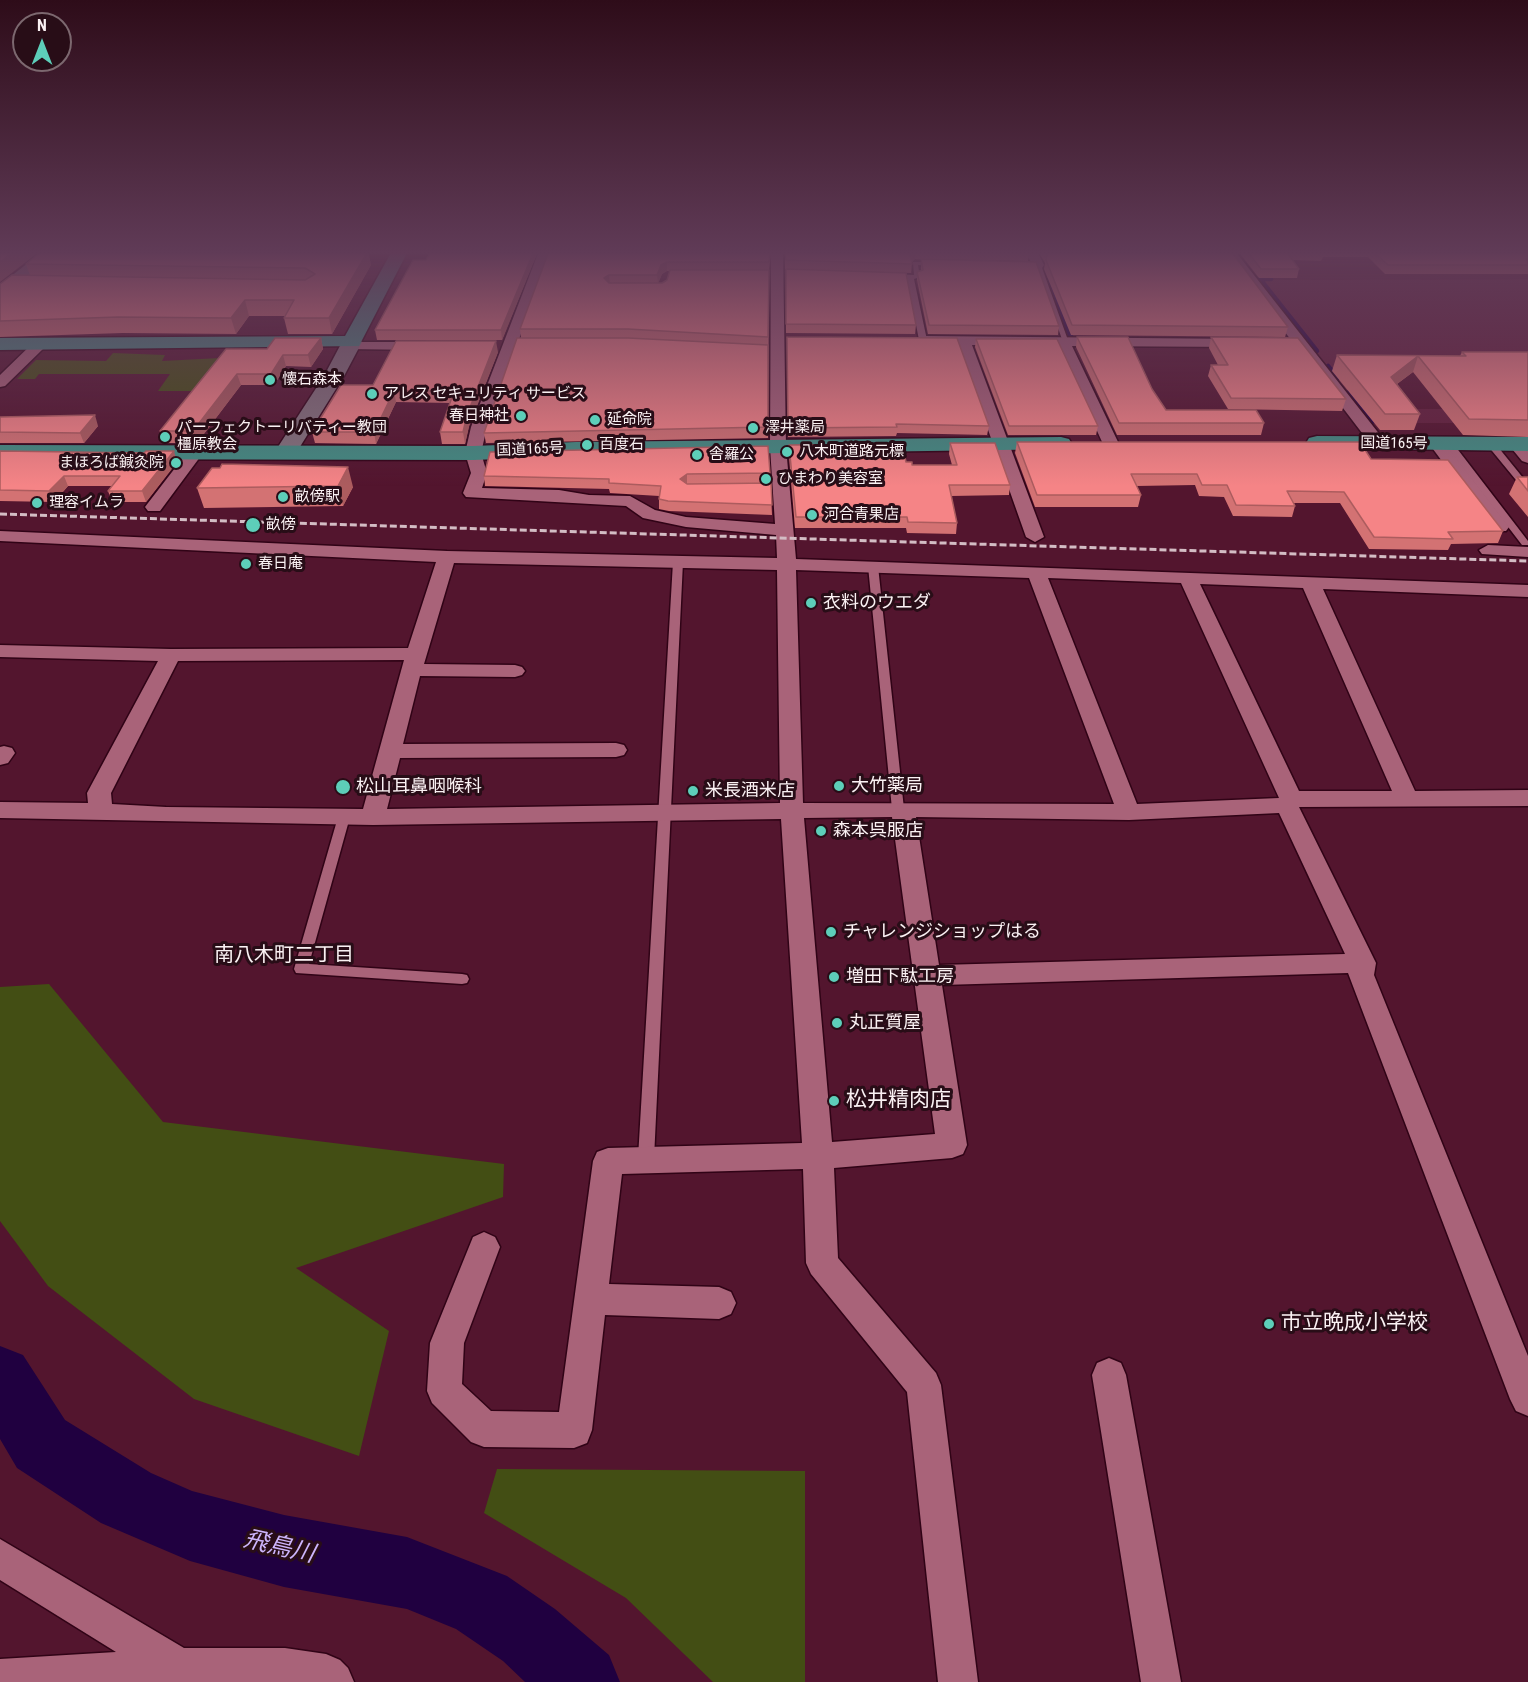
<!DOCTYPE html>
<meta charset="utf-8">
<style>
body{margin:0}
#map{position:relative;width:1528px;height:1682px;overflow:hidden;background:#53152e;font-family:"Roboto Condensed",sans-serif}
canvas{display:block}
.north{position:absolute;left:12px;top:12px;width:60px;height:60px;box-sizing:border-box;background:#280d17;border:2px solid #7c686f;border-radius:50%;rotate:0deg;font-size:16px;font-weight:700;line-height:24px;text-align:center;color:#faf1f3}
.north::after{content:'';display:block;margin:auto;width:21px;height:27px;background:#5dceb9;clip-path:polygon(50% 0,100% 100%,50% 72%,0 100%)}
</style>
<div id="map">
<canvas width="1528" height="1682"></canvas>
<div class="north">N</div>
</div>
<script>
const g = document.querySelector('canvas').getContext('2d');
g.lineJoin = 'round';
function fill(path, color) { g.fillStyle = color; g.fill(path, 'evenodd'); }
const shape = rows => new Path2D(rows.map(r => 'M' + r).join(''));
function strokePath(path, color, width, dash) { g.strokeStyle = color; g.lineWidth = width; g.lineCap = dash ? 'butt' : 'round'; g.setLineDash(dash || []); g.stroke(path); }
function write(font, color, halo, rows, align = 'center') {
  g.font = font + ' "Roboto Condensed","Noto Sans JP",sans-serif'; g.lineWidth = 6; g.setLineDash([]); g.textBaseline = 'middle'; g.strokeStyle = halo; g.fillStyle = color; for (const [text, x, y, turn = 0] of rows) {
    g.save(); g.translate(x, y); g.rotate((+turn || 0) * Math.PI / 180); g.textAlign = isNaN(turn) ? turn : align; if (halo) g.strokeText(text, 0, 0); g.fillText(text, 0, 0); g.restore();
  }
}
fill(shape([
 [1528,279,1528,365,1467,378,1429,371,1381,371,1398,409,1477,409,1528,423,1370,423,1258,280]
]), '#621f3b');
fill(shape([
 [113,353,165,355,162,361,220,358,196,391,158,391,170,374,39,374,35,379,17,379,36,360,106,361],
 [49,984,163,1122,504,1164,503,1197,296,1268,389,1331,359,1456,194,1399,48,1286,0,1221,0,987],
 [497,1469,805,1471,805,1682,713,1682,626,1598,484,1513]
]), '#434e14');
strokePath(shape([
 [1264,271,1271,279,1260,279,1317,351],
 [1046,280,1072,339],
 [1328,366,1338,378],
 [1349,392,1372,419]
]), '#200040', 4.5);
strokePath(shape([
 [1370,418,1373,421]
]), '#200040', 5);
fill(shape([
 [0,1346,23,1355,65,1420,151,1473,192,1491,284,1515,407,1537,507,1576,555,1609,609,1655,620,1682,525,1682,503,1661,456,1629,407,1609,284,1587,190,1561,101,1523,17,1468,0,1439,0,1346]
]), '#200040');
const service = shape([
 [913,262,935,262,938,264,935,266,918,265,920,277,914,279,927,340,923,342,919,340,907,279,890,278,887,276,890,274,914,275,913,262],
 [1024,263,1038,263,1041,265,1069,343,1063,342,1036,267,1022,266,1022,264,1024,263],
 [1446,442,1452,442,1528,541,1528,545,1522,545,1446,446,1446,442],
 [1488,442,1494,442,1528,484,1528,492,1525,491,1488,446,1488,442],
 [678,559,683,562,654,1158,651,1163,646,1165,641,1163,638,1158,673,562,678,559],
 [873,563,878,566,904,809,898,813,892,809,868,566,873,563],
 [344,813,350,817,309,964,462,974,467,975,469,979,467,983,462,984,296,973,294,969,338,817,344,813]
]);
const minor = shape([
 [539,251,551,251,487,427,481,453,487,473,482,488,559,490,589,495,630,496,655,510,686,517,775,524,770,447,771,251,783,251,786,447,796,559,1528,585,1528,597,1323,589,1415,791,1528,790,1528,806,1299,807,1376,963,1374,975,1528,1356,1528,1416,1516,1411,1510,1399,1348,973,942,985,967,1145,963,1154,952,1158,834,1168,838,1258,936,1373,941,1385,978,1682,938,1682,907,1392,811,1274,806,1263,803,1169,622,1174,609,1284,719,1287,731,1292,736,1303,731,1314,719,1319,605,1315,592,1430,587,1443,574,1448,484,1447,471,1442,432,1403,427,1391,430,1343,473,1237,484,1232,495,1237,500,1247,464,1343,462,1384,491,1411,559,1412,593,1161,597,1152,608,1148,802,1143,781,819,373,825,0,818,0,802,88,803,87,793,158,661,0,657,0,645,171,649,408,648,436,562,0,541,0,531,447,551,777,558,776,535,686,527,643,518,626,506,466,497,463,493,471,473,465,453,471,427,539,251],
 [454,563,777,570,780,803,387,809,400,758,616,757,624,755,627,750,624,745,616,743,403,744,420,676,515,677,522,675,525,671,522,667,515,665,424,664,454,563],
 [796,570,1029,578,1114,804,803,803,796,570],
 [1048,578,1181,583,1279,798,1137,804,1048,578],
 [1200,584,1303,588,1392,791,1299,791,1200,584],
 [404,660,363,809,166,807,112,804,111,793,178,661,404,660],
 [1279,813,1345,954,939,965,916,817,1129,820,1279,813],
 [892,817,935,1134,832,1142,804,818,892,817],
 [1025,251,1037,251,1044,265,1042,268,1034,268,1025,251],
 [1223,251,1235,251,1384,440,1386,443,1384,446,1372,446,1223,251],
 [925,336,1242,339,1249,343,1242,347,1072,346,1119,444,1111,449,1103,444,1058,345,972,345,1044,537,1035,542,1026,537,958,345,920,343,918,340,925,336],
 [40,340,45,341,45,347,5,386,0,387,0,375,35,341,40,340],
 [350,342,425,342,432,346,425,350,345,349,343,346,350,342],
 [1516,439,1522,441,1528,448,1528,463,1522,461,1508,444,1516,439],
 [1438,440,1444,442,1506,523,1509,527,1506,531,1494,531,1430,445,1438,440],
 [195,448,203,453,160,511,148,511,145,507,148,503,189,450,195,448],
 [1488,545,1528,547,1528,557,1482,554,1479,550,1488,545],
 [4,746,12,748,15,753,8,763,0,765,0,747,4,746],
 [1109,1358,1121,1363,1126,1375,1181,1682,1141,1682,1092,1375,1097,1363,1109,1358],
 [0,1539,184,1648,285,1648,326,1654,340,1660,348,1668,354,1682,0,1682,0,1659,116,1652,0,1580,0,1539]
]);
const secondary = shape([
 [43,251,61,251,6,298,0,299,0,285,43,251],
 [352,336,362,342,344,376,293,458,277,458,274,453,324,376,342,342,352,336]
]);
const trunk = shape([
 [392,251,408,251,359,346,0,350,0,338,345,336,392,251],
 [1317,436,1528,437,1528,451,1309,448,1306,443,1309,438,1317,436],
 [1061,437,1069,439,1072,444,1069,449,576,456,473,460,0,459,0,445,473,446,576,442,1061,437]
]);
strokePath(service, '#300316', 3);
strokePath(minor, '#300316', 3);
strokePath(secondary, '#300316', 3);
strokePath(trunk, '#300316', 3);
fill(service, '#a96379');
fill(minor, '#a96379');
fill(secondary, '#82727c');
fill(trunk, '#428b82');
strokePath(shape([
 [0,514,1528,561]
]), '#d3bdc4', 3, [7, 3]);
fill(shape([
 [42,251,368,251,371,265,332,334,288,334,284,318,285,316,249,316,236,334,123,333,0,337,0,284,30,275,26,264],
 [431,251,538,251,502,340,377,340,375,330,426,260],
 [549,251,771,251,769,271,768,438,486,443,484,433,521,338,520,329],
 [667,271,670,271,667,280,662,283,658,283,662,274],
 [785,251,1028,251,1029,253,1028,261,915,259,912,262,911,273,785,269],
 [1038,251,1231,251,1288,327,1285,337,1071,335,1044,269,1045,263],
 [1238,251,1528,251,1528,274,1385,274,1368,257,1323,257,1321,261,1293,260,1299,269,1297,278,1259,278],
 [921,259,1059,326,1058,335,928,334,917,280,917,272,921,270],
 [786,269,916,325,915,334,786,333],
 [787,337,989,426,987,435,897,433,896,436,788,437],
 [1077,337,1152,389,1166,410,1264,423,1261,435,1117,435,1076,347],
 [1211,337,1346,399,1342,411,1228,409,1208,376,1211,365,1218,365,1209,348],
 [321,338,323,349,311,367,286,366,274,385,241,385,197,443,164,443,160,431,267,349],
 [976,339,1098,426,1096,435,1008,435,975,347],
 [498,352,469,426,465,444,442,444,440,432,450,403,396,402,376,444,315,443,312,432,373,385],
 [1462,352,1528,352,1528,437,1463,435,1413,372,1397,384,1420,414,1414,430,1380,430,1332,371,1337,355,1460,356],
 [0,417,98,426,84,443,0,443],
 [1017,442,1371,459,1503,531,1498,543,1451,544,1448,550,1369,549,1340,503,1294,503,1295,506,1292,517,1233,516,1224,497,1199,496,1195,485,1136,486,1141,495,1138,507,1035,507,1015,453],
 [950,443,1010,485,1009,495,951,496,957,523,956,534,907,533,906,528,795,528,789,456,789,445,906,462,912,465,952,465,949,454],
 [0,451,177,462,146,502,112,502,108,491,112,486,68,486,54,502,0,501],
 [212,468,353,487,343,506,204,508,197,488],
 [770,473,772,515,669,511,659,509,659,496,610,493,609,489,485,486,484,476],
 [743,483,686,484,687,484],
 [1517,477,1528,477,1528,517,1509,494]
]), '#d37273');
fill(shape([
 [15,251,40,251,0,282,0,262],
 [365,251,368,251,371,265,332,334,329,318],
 [534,251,538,251,502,340,501,330],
 [915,251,916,251,915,259,910,263,910,254],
 [667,262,667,271,662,274,658,284,657,275,661,265],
 [609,275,610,284,604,278],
 [245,300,249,316,236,334,231,318],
 [321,338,323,349,311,367,308,355],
 [496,341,498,352,469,426,465,444,463,432,467,415],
 [283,355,286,366,274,385,271,374],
 [1418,356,1413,372,1386,392,1391,377],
 [237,374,241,385,197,443,193,431],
 [394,391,396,402,376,444,374,432],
 [95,415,98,426,84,443,80,433],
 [174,451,177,462,146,502,142,491],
 [348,467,353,487,343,506,338,486],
 [687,474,687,484,681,489,680,479],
 [64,476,68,486,54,502,49,491]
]), '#ac5c5e');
const building = shape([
 [0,251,15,251,0,262,0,251],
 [42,251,368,251,329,318,284,318,294,300,245,300,231,318,118,317,0,321,0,284,12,275,305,280,315,274,305,268,26,264,42,251],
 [431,251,534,251,501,330,375,330,413,260,426,260,431,251],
 [549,251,770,251,769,262,667,262,661,265,657,275,609,275,604,278,609,283,662,283,667,280,670,270,769,270,768,337,628,329,520,329,549,251],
 [785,251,915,251,910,254,912,264,786,260,785,251],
 [947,251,1028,251,1029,253,947,251],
 [1045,251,1231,251,1288,327,1072,325,1046,260,1047,255,1045,251],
 [1247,251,1323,251,1324,252,1286,251,1299,269,1261,269,1247,251],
 [1373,251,1528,251,1528,259,1526,259,1528,261,1528,265,1388,265,1373,251],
 [921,259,1036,262,1059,326,929,325,917,272,923,270,921,259],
 [786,269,906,273,916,325,786,324,786,269],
 [787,337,957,338,989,426,896,424,897,427,788,428,787,337],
 [1077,337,1128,337,1152,389,1166,410,1256,410,1264,423,1119,423,1077,337],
 [1211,337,1298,338,1346,399,1231,398,1211,365,1228,365,1211,337],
 [275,338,321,338,308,355,283,355,271,374,237,374,193,431,160,431,226,349,267,349,275,338],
 [517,338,628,338,768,345,768,427,484,433,517,338],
 [976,339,1057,339,1098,426,1009,426,976,339],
 [396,341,496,341,467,415,463,432,440,432,454,391,394,391,374,432,312,432,341,385,373,385,396,341],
 [1462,352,1528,352,1528,420,1469,419,1418,356,1391,377,1420,414,1385,414,1337,355,1466,356,1462,352],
 [95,415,80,433,0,432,0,417,95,415],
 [1017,442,1360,442,1371,459,1448,460,1503,531,1448,532,1453,539,1374,537,1344,492,1287,491,1295,506,1236,505,1227,485,1202,485,1197,474,1131,474,1141,495,1037,495,1017,442],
 [950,443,995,443,1010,485,949,485,957,523,908,522,907,517,796,517,789,445,902,444,906,462,912,462,912,465,957,465,950,443],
 [768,446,770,473,687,474,680,479,687,484,771,483,772,505,668,501,659,499,661,486,609,483,609,479,484,476,490,452,768,446],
 [0,451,144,453,146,451,174,451,142,491,108,491,120,476,64,476,49,491,0,490,0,451],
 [222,464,348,467,338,486,197,488,212,468,220,468,222,464],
 [1517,477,1528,477,1528,491,1517,477]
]);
fill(building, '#f58486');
strokePath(building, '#ac5c5e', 1.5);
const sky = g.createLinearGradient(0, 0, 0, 486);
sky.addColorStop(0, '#2e0c19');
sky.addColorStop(0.52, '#603b57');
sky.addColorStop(1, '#603b5700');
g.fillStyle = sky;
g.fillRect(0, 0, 1528, 486);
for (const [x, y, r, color] of [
 [270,380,6,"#5dceb9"],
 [372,394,6,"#5dceb9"],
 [521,416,6,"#5dceb9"],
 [595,420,6,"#5dceb9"],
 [753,428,6,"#5dceb9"],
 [165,437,6,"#5dceb9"],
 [587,445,6,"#5dceb9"],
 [787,452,6,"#5dceb9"],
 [697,455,6,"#5dceb9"],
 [176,463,6,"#5dceb9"],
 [766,479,6,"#5dceb9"],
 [283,497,6,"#5dceb9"],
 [37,503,6,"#5dceb9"],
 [812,515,6,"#5dceb9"],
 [253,525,8,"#5dceb9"],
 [246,564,6,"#5dceb9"],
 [811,603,6,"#5dceb9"],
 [839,786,6,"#5dceb9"],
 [343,787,8,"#5dceb9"],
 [693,791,6,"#5dceb9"],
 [821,831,6,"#5dceb9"],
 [831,932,6,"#5dceb9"],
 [834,977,6,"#5dceb9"],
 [837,1023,6,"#5dceb9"],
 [834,1101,6,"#5dceb9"],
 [1269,1324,6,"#5dceb9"]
]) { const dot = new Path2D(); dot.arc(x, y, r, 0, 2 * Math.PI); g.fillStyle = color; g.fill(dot); strokePath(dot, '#280d17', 2); }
write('15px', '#faf1f3', '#280d17', [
 ["懐石森本",282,380],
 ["アレス セキュリティ サービス",384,394],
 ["春日神社",509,416,"right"],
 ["延命院",607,420],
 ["パーフェクトーリバティー教団",177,428],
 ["橿原教会",177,445],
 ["澤井薬局",765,428],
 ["百度石",599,445],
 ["八木町道路元標",799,452],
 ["舎羅公",709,455],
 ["まほろば鍼灸院",164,463,"right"],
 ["ひまわり美容室",778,479],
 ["畝傍駅",295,497],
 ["理容イムラ",49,503],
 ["河合青果店",824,515],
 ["畝傍",266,525],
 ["春日庵",258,564]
], 'left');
write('15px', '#faf1f3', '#280d17', [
 ["国道165号",1394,444,1],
 ["国道165号",530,450,-2]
]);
write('18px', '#faf1f3', '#280d17', [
 ["衣料のウエダ",823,603],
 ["大竹薬局",851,786],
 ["松山耳鼻咽喉科",356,787],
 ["米長酒米店",705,791],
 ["森本呉服店",833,831],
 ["チャレンジショップはる",843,932],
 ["増田下駄工房",846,977],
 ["丸正質屋",849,1023]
], 'left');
write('20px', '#faf1f3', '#280d17', [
 ["南八木町二丁目",284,956]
]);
write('21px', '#faf1f3', '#280d17', [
 ["松井精肉店",846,1101],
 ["市立晩成小学校",1281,1324]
], 'left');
write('italic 24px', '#cdb5fc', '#280d17', [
 ["飛鳥川",279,1548,13]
]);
</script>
